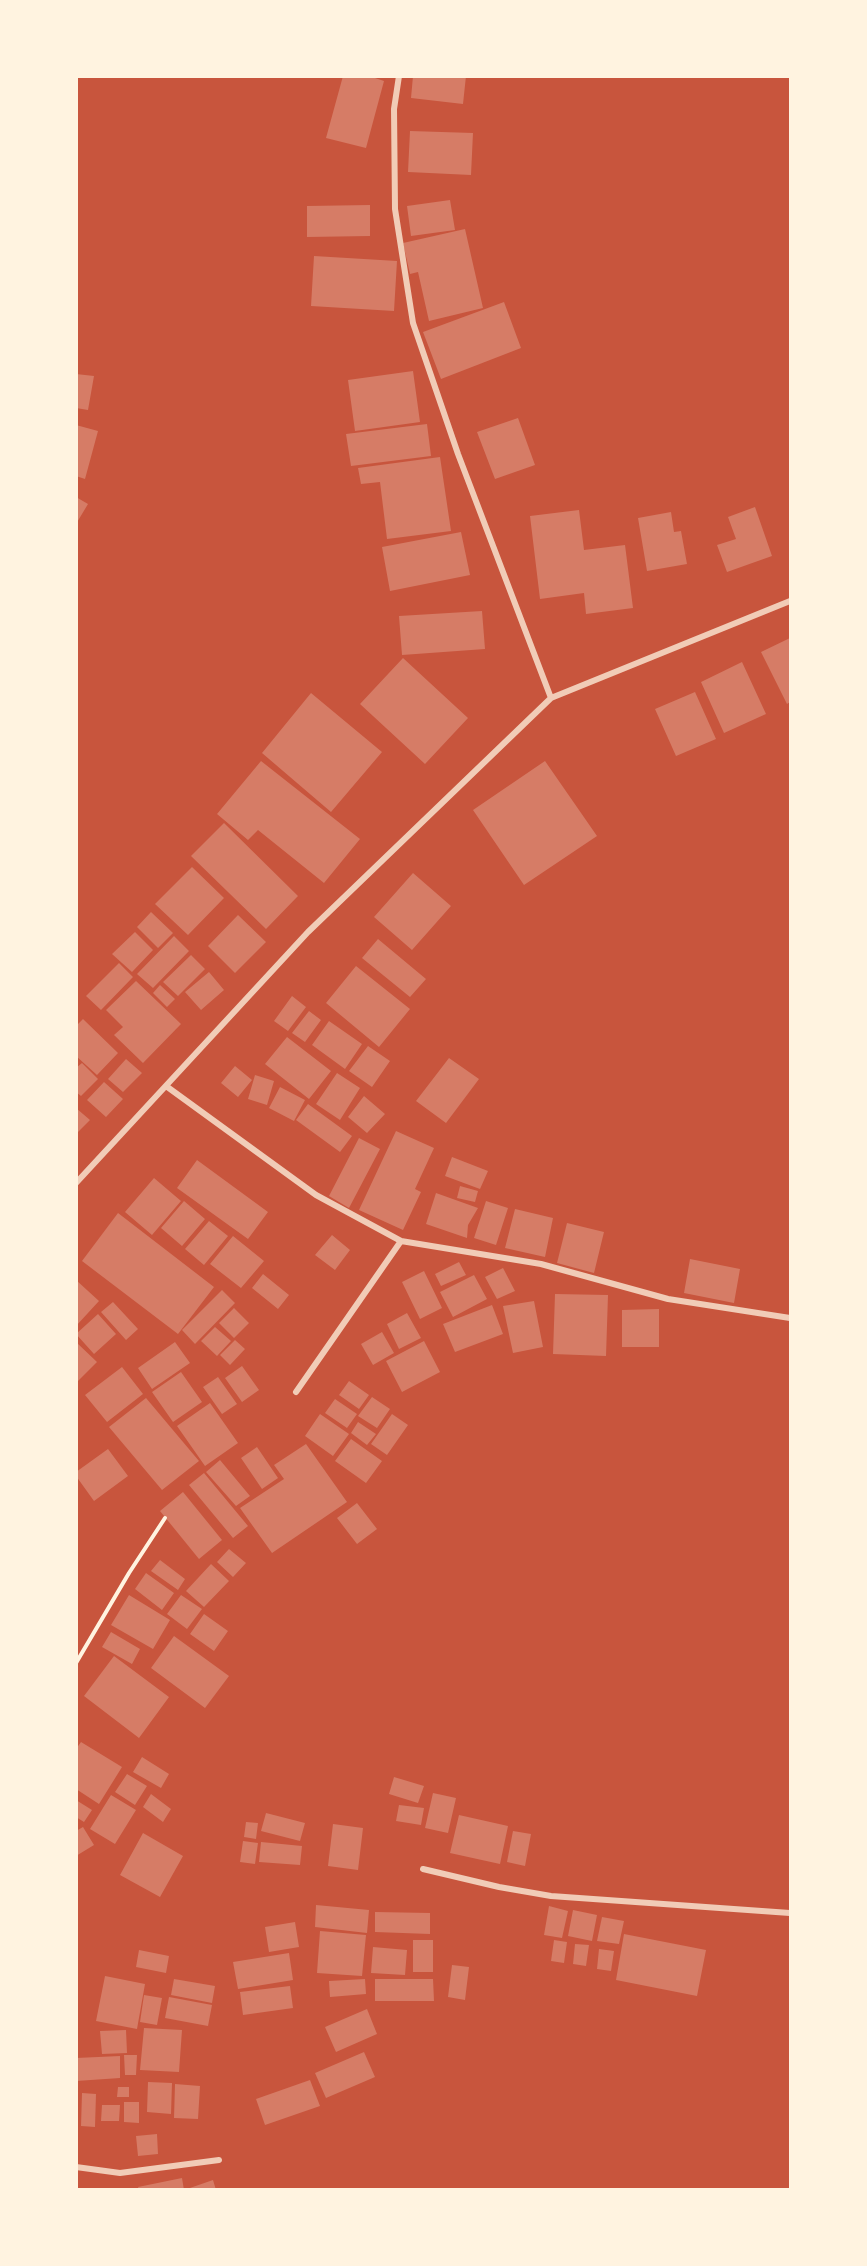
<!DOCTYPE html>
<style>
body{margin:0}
#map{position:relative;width:867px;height:2266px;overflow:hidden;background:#c8553d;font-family:Spectral,serif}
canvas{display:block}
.frame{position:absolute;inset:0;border:78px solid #fff3e0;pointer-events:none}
</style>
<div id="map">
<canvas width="867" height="2266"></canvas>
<div class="frame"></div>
</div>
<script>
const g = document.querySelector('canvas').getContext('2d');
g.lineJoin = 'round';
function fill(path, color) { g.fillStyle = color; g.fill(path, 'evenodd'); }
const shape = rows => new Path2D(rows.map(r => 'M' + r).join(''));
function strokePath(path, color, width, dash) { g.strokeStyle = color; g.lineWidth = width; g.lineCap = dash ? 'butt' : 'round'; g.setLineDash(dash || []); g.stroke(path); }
fill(shape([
 [343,76,369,76,384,81,366,148,326,138],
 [413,76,466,76,463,104,411,98],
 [410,131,473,133,471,175,408,172],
 [450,200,455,230,411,236,407,206],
 [370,205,370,236,307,237,307,206],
 [465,229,483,308,429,321,418,272,410,274,403,243],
 [314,256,397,261,394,311,311,306],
 [504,302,521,348,441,379,423,332],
 [413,371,420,422,355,431,348,380],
 [76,374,94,376,88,410,76,408],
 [518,418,535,465,495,479,477,432],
 [427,424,431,456,351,466,346,434],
 [76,425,98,431,85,479,76,476],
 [440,457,451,531,387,539,380,482,361,484,358,468],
 [76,497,88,504,76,524],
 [755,507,772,556,727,572,717,545,736,539,728,517],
 [579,510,584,550,625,545,633,608,586,614,584,593,540,599,530,516],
 [671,512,674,532,681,531,687,564,647,571,638,518],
 [461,532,470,575,390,591,382,547],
 [482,611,485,649,402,655,399,616],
 [790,638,790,702,787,704,761,652],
 [403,658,468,718,425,764,360,704],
 [742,662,766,714,724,733,701,682],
 [695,692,716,739,676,756,655,709],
 [311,693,382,752,331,812,262,753],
 [261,761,360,839,324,883,258,830,248,840,217,814],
 [545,761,597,836,524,885,473,810],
 [224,823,298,896,266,929,191,856],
 [192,867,224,898,188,935,155,904],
 [413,873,451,906,412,950,374,917],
 [151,912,173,933,158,948,137,927],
 [238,915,266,942,235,973,208,946],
 [135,932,153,950,132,972,112,954],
 [174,936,189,951,153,988,137,974],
 [378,939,426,979,410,997,362,958],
 [191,955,205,969,178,996,163,982],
 [119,963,133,977,101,1010,86,996],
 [356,966,410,1009,379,1047,326,1003],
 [209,972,224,990,201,1010,185,992],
 [136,981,181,1024,143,1063,114,1035,123,1027,106,1010],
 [160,985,175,999,167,1007,153,993],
 [292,996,306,1007,288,1031,274,1021],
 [309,1011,321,1020,305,1042,292,1033],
 [83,1019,118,1053,97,1075,76,1056,76,1026],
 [329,1021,362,1044,345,1069,312,1045],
 [287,1037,331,1071,309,1099,265,1064],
 [368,1046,390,1061,372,1087,349,1071],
 [449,1058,479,1079,446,1123,416,1101],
 [126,1059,142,1073,123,1092,108,1079],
 [82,1063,98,1079,81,1096,76,1092,76,1068],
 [235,1066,252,1080,238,1097,221,1083],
 [337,1073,360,1088,340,1120,316,1104],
 [255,1075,274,1081,267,1105,248,1099],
 [104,1082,123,1099,106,1117,87,1100],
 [280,1087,305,1100,294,1121,269,1108],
 [364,1096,385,1114,367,1133,348,1117],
 [308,1104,352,1136,340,1152,296,1120],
 [76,1108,90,1120,76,1134],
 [396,1131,434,1148,415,1189,421,1192,403,1230,359,1210],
 [359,1138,380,1149,349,1208,329,1196],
 [452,1157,488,1171,480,1189,445,1176],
 [197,1160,268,1212,248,1239,177,1188],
 [154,1178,181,1201,152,1235,125,1212],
 [460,1186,478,1191,475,1202,457,1198],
 [436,1193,478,1208,468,1225,467,1238,426,1224],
 [184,1201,205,1219,182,1246,161,1228],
 [486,1201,508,1208,496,1245,474,1238],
 [515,1209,553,1218,545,1257,505,1248],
 [118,1213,214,1287,178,1334,82,1261],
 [209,1221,228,1236,204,1265,185,1249],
 [567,1223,604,1232,594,1273,557,1263],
 [332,1235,350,1250,335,1270,315,1255],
 [233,1236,264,1261,241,1288,210,1264],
 [690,1259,740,1269,734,1303,684,1293],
 [459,1262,466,1275,441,1286,435,1274],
 [503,1268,515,1291,497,1299,485,1277],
 [424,1271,442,1308,420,1319,402,1282],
 [263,1274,289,1295,278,1309,252,1288],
 [474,1275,487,1299,453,1317,440,1292],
 [76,1280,99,1301,76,1326],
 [222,1290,235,1303,195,1344,182,1330],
 [555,1294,608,1295,606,1356,553,1354],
 [534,1301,543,1347,513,1353,503,1306],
 [113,1302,138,1329,126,1340,101,1312],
 [492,1305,503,1334,455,1352,443,1324],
 [234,1308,249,1323,234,1338,219,1323],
 [659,1309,659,1347,622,1347,622,1310],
 [407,1313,421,1338,399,1349,387,1324],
 [98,1314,116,1334,94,1354,76,1334],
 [215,1327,231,1341,217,1356,201,1341],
 [382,1332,394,1353,373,1365,361,1344],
 [235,1340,245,1349,230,1365,220,1355],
 [424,1341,440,1372,402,1392,386,1361],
 [76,1342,97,1362,76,1383],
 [175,1342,190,1363,152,1389,138,1368],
 [242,1366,259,1390,242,1402,225,1378],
 [122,1367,143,1394,107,1422,85,1395],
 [181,1372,202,1402,173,1422,152,1392],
 [218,1377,237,1404,222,1414,203,1387],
 [349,1381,369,1395,359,1409,339,1395],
 [372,1397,390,1409,377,1428,358,1416],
 [146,1398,199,1461,162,1490,109,1427],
 [335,1399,357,1414,347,1428,325,1413],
 [210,1403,238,1443,205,1466,177,1426],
 [320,1414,349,1434,333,1456,305,1436],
 [392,1414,408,1425,387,1455,371,1444],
 [358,1422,376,1434,367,1445,351,1433],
 [351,1439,382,1461,366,1483,335,1461],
 [306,1444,347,1502,272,1553,240,1508,284,1479,274,1465],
 [257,1447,278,1478,262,1489,241,1458],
 [108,1449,128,1476,94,1501,76,1476,76,1472],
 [220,1460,250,1496,236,1506,206,1472],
 [204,1473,248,1526,233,1538,189,1485],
 [183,1492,222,1540,199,1559,160,1511],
 [357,1503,377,1529,357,1544,337,1518],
 [229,1549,246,1563,233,1577,217,1562],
 [160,1560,185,1579,178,1590,151,1571],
 [211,1564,229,1581,204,1607,186,1591],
 [146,1573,174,1593,162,1610,135,1589],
 [129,1595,170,1620,153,1649,111,1625],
 [181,1595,202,1609,187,1629,167,1614],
 [204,1614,228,1631,214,1651,190,1634],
 [111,1632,140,1649,132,1664,102,1647],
 [174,1636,229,1676,205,1708,151,1668],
 [114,1656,169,1697,139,1738,84,1696],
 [81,1742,122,1767,99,1804,76,1789,76,1749],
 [142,1757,169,1774,161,1788,133,1772],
 [127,1774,147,1786,135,1805,115,1792],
 [394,1777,424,1786,418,1803,389,1794],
 [433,1793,456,1798,448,1833,425,1828],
 [151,1794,171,1809,163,1822,143,1807],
 [111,1795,136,1810,115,1844,90,1829],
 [76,1800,92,1810,84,1822,76,1817],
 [399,1805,424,1808,421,1825,396,1821],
 [266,1813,305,1823,300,1841,261,1831],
 [459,1815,508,1826,500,1864,450,1853],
 [246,1822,258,1823,256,1839,244,1837],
 [333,1824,363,1828,358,1870,328,1866],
 [83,1827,94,1845,76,1856,76,1831],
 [513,1831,531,1834,525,1866,507,1862],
 [143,1833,183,1856,160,1897,120,1875],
 [243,1841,258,1843,255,1864,240,1862],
 [261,1842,302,1846,300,1865,259,1862],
 [316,1905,369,1910,367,1933,315,1927],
 [549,1906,568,1911,562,1938,544,1935],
 [573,1910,597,1915,592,1941,568,1936],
 [375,1912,430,1913,430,1934,375,1932],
 [602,1917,624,1921,619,1944,597,1941],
 [295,1922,299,1947,269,1952,265,1927],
 [320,1931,366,1935,362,1976,317,1973],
 [624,1934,706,1950,697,1996,616,1980],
 [413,1940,433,1940,433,1972,413,1972],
 [554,1940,567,1942,564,1963,551,1961],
 [575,1944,589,1945,586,1966,573,1964],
 [373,1947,407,1950,405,1975,371,1973],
 [599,1949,614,1951,611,1971,597,1969],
 [139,1950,169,1956,166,1973,136,1967],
 [289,1953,293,1980,238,1989,233,1962],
 [452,1965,469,1967,465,2000,448,1997],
 [105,1976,145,1984,137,2029,96,2021],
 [174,1979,215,1986,212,2003,171,1995],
 [365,1979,366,1994,330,1997,329,1981],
 [375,1979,433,1979,434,2001,375,2001],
 [290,1986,293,2008,243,2015,240,1992],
 [144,1995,162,1998,157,2025,140,2022],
 [169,1997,212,2005,208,2026,165,2018],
 [367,2009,377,2034,336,2052,325,2027],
 [144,2028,182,2030,179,2072,140,2070],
 [126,2030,127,2053,102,2054,100,2031],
 [364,2052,375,2077,326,2098,315,2073],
 [124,2055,137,2055,136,2075,125,2075],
 [120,2056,120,2078,76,2081,76,2058],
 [310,2080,320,2106,265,2125,256,2099],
 [148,2082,172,2083,171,2114,147,2112],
 [175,2084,200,2086,198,2119,174,2118],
 [118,2087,129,2087,129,2097,117,2097],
 [82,2093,96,2094,95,2127,81,2126],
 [124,2102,139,2102,139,2123,124,2122],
 [102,2105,120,2105,119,2121,101,2121],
 [157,2134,158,2154,138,2156,136,2136],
 [182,2178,184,2190,139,2190,138,2187],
 [213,2180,216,2190,187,2190,187,2189]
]), '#d67c66');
strokePath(shape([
 [76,1663,129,1573,165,1518]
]), '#fff3e0', 4);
strokePath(shape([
 [399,76,394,109,395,209,413,323,458,454,551,698],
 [166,1086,316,1195,401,1241,541,1264,668,1299,790,1318],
 [76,1183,308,932,551,698,790,601],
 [296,1392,401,1241],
 [423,1869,499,1887,551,1896,790,1913],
 [76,2167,120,2173,219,2160]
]), '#f1ccb7', 6);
</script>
